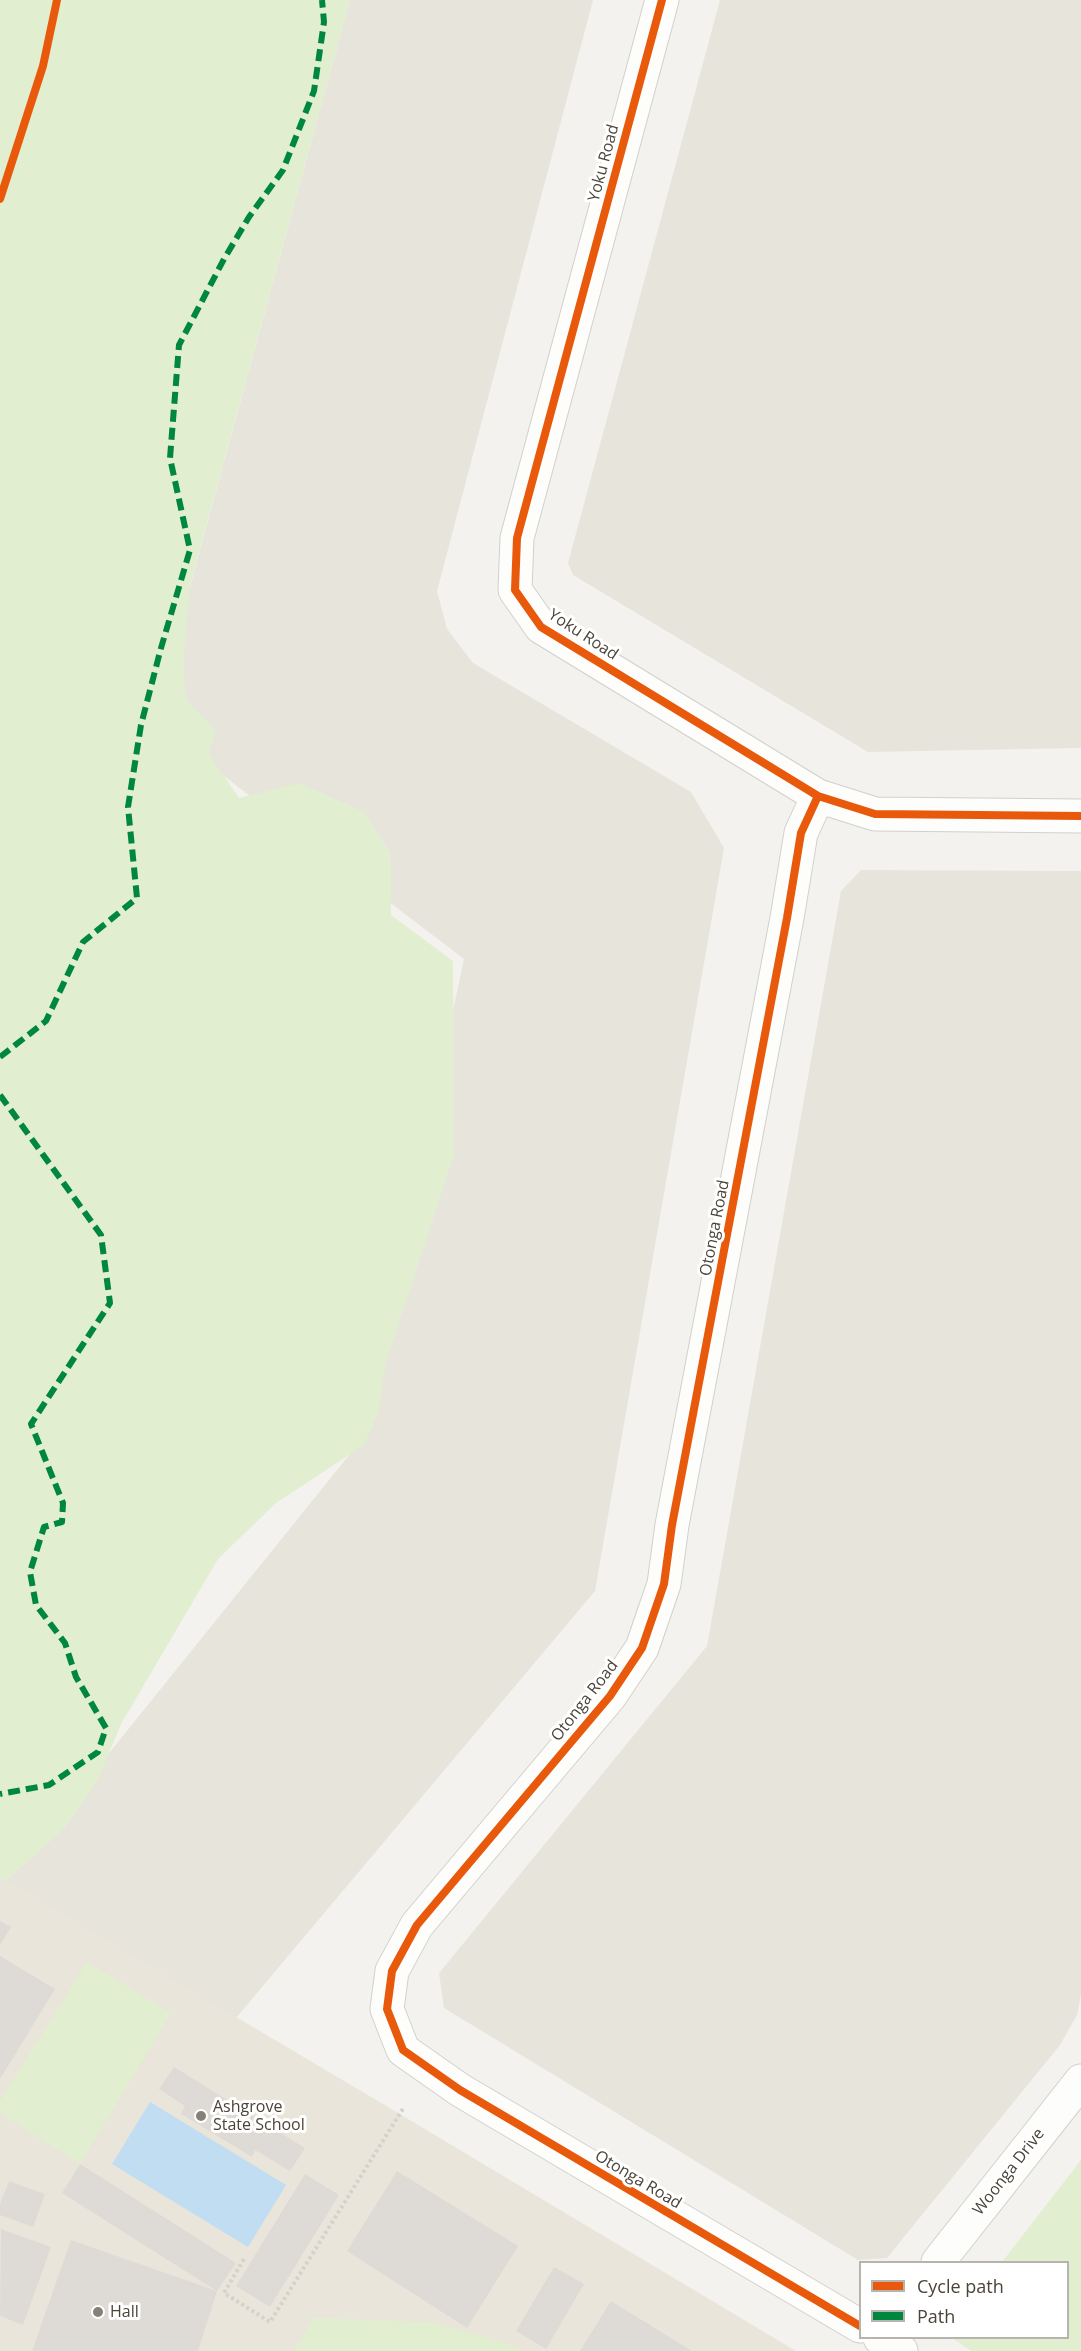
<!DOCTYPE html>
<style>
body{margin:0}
#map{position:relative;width:1081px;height:2351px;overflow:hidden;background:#f4f2ee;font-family:"Open Sans",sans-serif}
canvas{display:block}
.legend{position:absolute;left:859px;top:2261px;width:210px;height:78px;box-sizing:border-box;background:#fff;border:2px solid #b7b4b0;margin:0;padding:8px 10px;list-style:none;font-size:18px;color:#4b4439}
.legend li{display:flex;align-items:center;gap:12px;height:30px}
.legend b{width:30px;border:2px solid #b7b4b0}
</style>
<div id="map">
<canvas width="1081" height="2351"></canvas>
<ul class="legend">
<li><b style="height:8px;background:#e8590c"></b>Cycle path</li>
<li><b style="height:8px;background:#00873e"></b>Path</li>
</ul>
</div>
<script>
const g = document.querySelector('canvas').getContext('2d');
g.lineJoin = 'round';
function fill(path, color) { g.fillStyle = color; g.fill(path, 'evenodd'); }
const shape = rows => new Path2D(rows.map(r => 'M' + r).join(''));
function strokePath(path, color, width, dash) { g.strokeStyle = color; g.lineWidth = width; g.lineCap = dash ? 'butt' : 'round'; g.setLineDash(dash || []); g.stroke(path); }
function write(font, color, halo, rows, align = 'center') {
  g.font = font + ' "Open Sans",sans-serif'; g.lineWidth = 6; g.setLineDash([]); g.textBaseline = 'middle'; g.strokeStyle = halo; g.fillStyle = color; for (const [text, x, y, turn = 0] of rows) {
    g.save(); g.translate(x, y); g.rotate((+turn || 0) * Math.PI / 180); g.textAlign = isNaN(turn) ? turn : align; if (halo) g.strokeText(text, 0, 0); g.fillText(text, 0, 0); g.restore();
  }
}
fill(shape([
 [350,0,593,0,437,591,447,629,473,663,691,792,724,848,595,1591,236,2018,6,1881,362,1439,464,959,153,722],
 [720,0,1081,0,1081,748,868,752,573,575,568,563],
 [861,870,1081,871,1081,1995,1077,2015,1060,2045,887,2258,858,2260,444,2008,439,1973,707,1646,841,891]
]), '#e7e4dc');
fill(shape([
 [0,1877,388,2107,796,2351,0,2351]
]), '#eae5da');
fill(shape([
 [0,0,350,0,190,585,184,654,185,698,216,730,209,754,239,798,300,783,364,812,391,854,391,915,453,961,454,1155,386,1362,378,1414,364,1445,276,1503,218,1559,121,1724,97,1782,65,1828,6,1881,0,1877],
 [87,1962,171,2013,80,2164,0,2113,0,2101],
 [1081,2160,1081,2351,971,2351,952,2338,1068,2338,1068,2262,1002,2262],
 [313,2318,431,2322,502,2342,524,2351,294,2351]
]), '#e1eecf');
fill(shape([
 [150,2102,286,2185,248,2247,112,2164]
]), '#c0ddf1');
fill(shape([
 [0,1921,11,1927,0,1945],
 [0,1956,55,1989,0,2079],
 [174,2067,305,2148,290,2171,255,2150,252,2157,181,2114,185,2106,159,2089],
 [80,2164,236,2263,217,2291,62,2193],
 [397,2171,518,2246,467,2328,347,2251],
 [305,2174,339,2195,270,2307,236,2286],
 [9,2181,45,2194,33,2227,0,2215,0,2204],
 [1,2229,51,2247,23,2325,0,2316],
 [71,2240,217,2291,198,2351,32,2351],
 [554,2267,584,2284,546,2349,516,2331],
 [611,2301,692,2351,580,2351]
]), '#dedbd6');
const street = shape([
 [662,0,517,538,515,590,541,627,818,796,875,814,1081,816],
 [818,796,801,833,787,918,672,1525,664,1584,642,1648,610,1696,417,1925,392,1971,387,2009,403,2050,460,2090,860,2326],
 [938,2262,1081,2081],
 [880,2338,901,2351]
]);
strokePath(street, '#d2d0cb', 35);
strokePath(shape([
 [244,2259,224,2293,270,2322,404,2107]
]), '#d3d2cc', 4, [3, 3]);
strokePath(street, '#fdfdfc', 33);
strokePath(shape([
 [0,1057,46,1021,83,942,137,898,128,807,141,725,161,648,190,550,170,458,179,345,224,259,249,217,283,170,314,91,324,22,322,0],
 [0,1095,101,1235,110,1303,31,1424,63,1503,62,1522,44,1527,30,1572,36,1605,65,1643,76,1677,106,1728,98,1752,49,1785,0,1794]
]), '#00873e', 6, [12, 6]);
strokePath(shape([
 [662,0,517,538,515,590,541,627,818,796,875,814,1081,816],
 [0,199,43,66,57,0],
 [818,796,801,833,787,918,672,1525,664,1584,642,1648,610,1696,417,1925,392,1971,387,2009,403,2050,460,2090,860,2326]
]), '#e8590c', 8);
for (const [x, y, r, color] of [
 [201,2116,6,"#868178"],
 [98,2312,6,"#868178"]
]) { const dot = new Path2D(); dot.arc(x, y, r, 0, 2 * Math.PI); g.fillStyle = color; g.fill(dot); strokePath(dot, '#fff', 2); }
write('16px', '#4b4439', '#fff', [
 ["Yoku Road",604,163,-75],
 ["Yoku Road",583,635,33],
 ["Otonga Road",715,1228,-79],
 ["Otonga Road",585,1701,-52],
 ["Woonga Drive",1009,2172,-52],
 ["Otonga Road",638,2180,31]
]);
write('16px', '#4b4439', '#fff', [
 ["Ashgrove",213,2107],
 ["State School",213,2125],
 ["Hall",110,2312]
], 'left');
</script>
